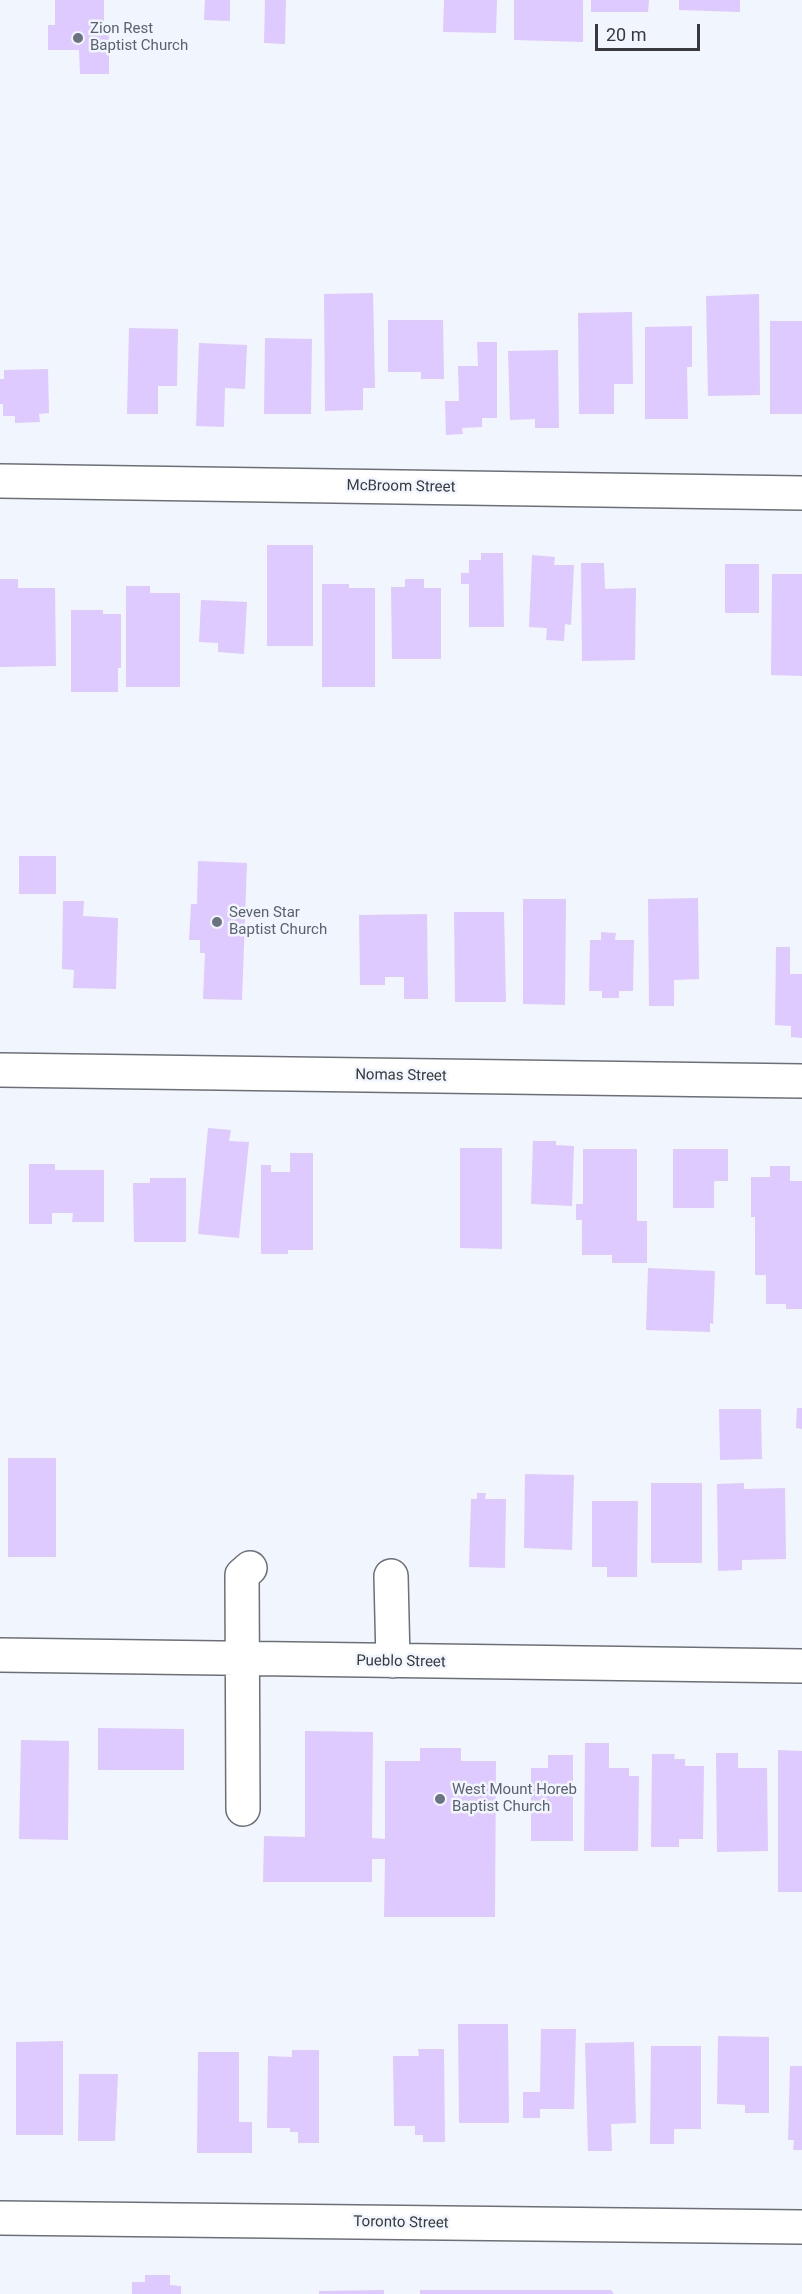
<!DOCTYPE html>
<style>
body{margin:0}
#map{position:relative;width:802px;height:2294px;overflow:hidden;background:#f1f6fe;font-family:Roboto,sans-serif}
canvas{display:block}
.scale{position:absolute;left:595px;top:24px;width:105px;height:27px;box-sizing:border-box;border:3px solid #37393c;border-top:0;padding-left:8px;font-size:18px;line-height:21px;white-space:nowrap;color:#37393c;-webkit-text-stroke:4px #f1f6fe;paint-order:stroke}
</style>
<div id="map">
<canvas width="802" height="2294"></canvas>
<div class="scale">20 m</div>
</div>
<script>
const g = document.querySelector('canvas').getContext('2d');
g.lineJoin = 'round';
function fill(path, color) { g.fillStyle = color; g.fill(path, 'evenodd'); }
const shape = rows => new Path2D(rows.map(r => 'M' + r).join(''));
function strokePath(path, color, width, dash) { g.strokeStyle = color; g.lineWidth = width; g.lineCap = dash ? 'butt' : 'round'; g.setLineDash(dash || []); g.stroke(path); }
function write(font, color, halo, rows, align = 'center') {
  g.font = font + ' Roboto,sans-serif'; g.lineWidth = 5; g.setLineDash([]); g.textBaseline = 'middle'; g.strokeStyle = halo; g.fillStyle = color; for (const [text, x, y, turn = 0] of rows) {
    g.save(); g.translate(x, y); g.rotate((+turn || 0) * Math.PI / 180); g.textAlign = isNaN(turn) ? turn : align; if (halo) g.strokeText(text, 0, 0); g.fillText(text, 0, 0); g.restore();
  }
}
fill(shape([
 [55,0,104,0,104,23,109,23,109,74,80,74,79,50,48,50,48,25,55,25],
 [205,0,230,0,230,21,204,20],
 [265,0,286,0,285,44,264,43],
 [444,0,497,0,496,33,443,32],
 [514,0,583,0,583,42,514,40],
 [591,0,649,0,648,12,591,12],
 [679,0,740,0,740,12,679,10],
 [373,293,375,388,363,388,363,410,325,411,324,294],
 [759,294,760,395,708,396,706,296],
 [632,312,633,384,614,384,614,414,579,414,578,313],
 [388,320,443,320,444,379,421,379,421,372,388,372],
 [770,321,802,321,802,414,770,414],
 [692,326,692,367,687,367,688,419,645,419,645,327],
 [129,328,178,329,177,386,158,386,158,414,127,414],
 [265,338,312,339,311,414,264,414],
 [477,342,497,342,497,418,482,418,482,427,462,428,463,434,446,435,445,401,459,401,458,366,478,366],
 [199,343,247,345,245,389,225,388,224,427,196,426],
 [558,350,559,428,535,428,535,419,510,420,508,351],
 [48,369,49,413,39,414,40,422,15,423,15,416,3,416,3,404,0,404,0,379,4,379,4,370],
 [267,545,313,545,313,646,267,646],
 [481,553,503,553,504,627,469,627,469,584,461,584,461,573,469,573,469,560,481,560],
 [532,555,555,557,554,565,574,565,571,625,565,624,564,641,546,640,547,628,529,627],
 [581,563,604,563,605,589,636,588,635,660,582,661],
 [725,564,759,564,759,613,725,613],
 [772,574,802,574,802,676,771,675],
 [0,579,18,579,18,588,55,588,56,666,0,667],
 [405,579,424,579,424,588,441,588,441,659,392,659,391,587,405,587],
 [322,584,349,584,349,588,375,588,375,687,322,687],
 [126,586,150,586,150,593,180,593,180,687,126,687],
 [201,600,247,602,244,654,218,652,218,643,199,642],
 [71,610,103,610,103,614,121,614,121,668,118,668,118,692,71,692],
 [19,856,56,856,56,894,19,894],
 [198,861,247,863,242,1000,203,999,205,953,200,953,200,940,189,940,191,904,197,904],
 [698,898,699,979,674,980,674,1006,649,1006,648,899],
 [523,899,566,899,565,1005,523,1004],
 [63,901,84,901,83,916,118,918,116,989,73,988,74,970,62,969],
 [454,912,504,912,506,1002,455,1002],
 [427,914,428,999,404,999,404,977,385,977,385,985,360,985,359,915],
 [601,932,616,933,615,940,634,940,633,991,619,991,619,998,602,998,602,991,589,991,590,940,601,940],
 [776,947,790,947,790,974,802,974,802,1038,791,1037,791,1026,775,1025],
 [208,1128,231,1130,229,1141,249,1142,239,1238,198,1234],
 [533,1141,556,1141,556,1145,574,1146,572,1206,531,1204],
 [460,1148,502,1148,502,1249,460,1248],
 [583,1149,637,1149,637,1221,647,1221,647,1263,612,1263,612,1255,582,1255,582,1220,576,1220,576,1204,583,1204],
 [673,1149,728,1149,728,1181,714,1181,714,1208,673,1208],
 [290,1153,313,1153,313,1250,288,1250,288,1254,261,1254,261,1165,271,1165,271,1172,290,1172],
 [29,1164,55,1164,55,1170,104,1170,104,1222,72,1222,73,1213,52,1213,52,1224,29,1224],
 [770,1166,790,1166,790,1181,802,1181,802,1309,786,1309,786,1304,766,1304,766,1275,755,1275,755,1217,751,1217,751,1177,770,1177],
 [150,1178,186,1178,186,1242,134,1242,133,1183,150,1183],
 [648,1268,715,1271,713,1324,710,1323,710,1332,646,1330],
 [797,1408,802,1408,802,1429,796,1428],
 [719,1409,761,1409,762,1459,720,1460],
 [8,1458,56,1458,56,1557,8,1557],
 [525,1474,574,1475,572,1550,524,1548],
 [651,1483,702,1483,702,1563,651,1563],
 [744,1483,744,1489,785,1488,786,1559,742,1560,742,1570,718,1571,717,1484],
 [477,1493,486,1493,485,1499,506,1499,505,1568,469,1567,471,1499,477,1499],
 [592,1501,638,1501,637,1577,607,1577,607,1567,592,1567],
 [98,1728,184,1729,184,1770,98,1770],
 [305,1731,373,1732,372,1838,385,1839,385,1761,420,1761,420,1748,461,1748,461,1761,496,1761,495,1917,384,1917,385,1859,372,1859,372,1882,263,1882,264,1836,305,1837],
 [21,1740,69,1741,68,1840,19,1839],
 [585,1743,609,1743,609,1768,629,1768,629,1776,639,1776,638,1851,584,1851],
 [778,1750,802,1751,802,1892,778,1892],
 [716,1753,738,1753,738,1768,767,1768,768,1851,717,1852],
 [652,1754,675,1754,674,1759,685,1759,685,1766,704,1766,703,1839,679,1839,679,1847,651,1847],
 [548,1755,573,1755,573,1841,531,1841,531,1768,548,1768],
 [458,2024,508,2024,509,2123,459,2123],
 [541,2029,576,2029,574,2109,540,2109,540,2118,523,2118,523,2092,540,2092],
 [718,2036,769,2037,769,2113,745,2113,745,2105,717,2104],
 [63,2041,63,2135,16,2135,16,2042],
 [634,2042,636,2123,611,2124,612,2151,588,2151,585,2043],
 [651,2046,701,2046,701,2129,674,2129,674,2144,650,2144],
 [418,2049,444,2049,445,2142,423,2142,423,2135,415,2135,415,2126,394,2126,393,2056,419,2056],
 [292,2050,319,2050,319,2143,298,2143,298,2132,290,2132,290,2128,267,2128,268,2056,292,2057],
 [198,2052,239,2052,239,2122,252,2122,252,2153,197,2153],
 [790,2066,802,2066,802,2150,793,2150,794,2140,788,2140],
 [79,2074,118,2074,115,2141,78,2141],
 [145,2275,170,2275,170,2285,181,2286,181,2294,132,2294,132,2282,145,2282],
 [384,2290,384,2294,319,2294,319,2291],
 [420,2290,611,2290,614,2294,420,2294]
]), '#decafe');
const minor = shape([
 [0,481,802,493],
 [0,1070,802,1081],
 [391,1576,393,1661],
 [0,1655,802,1666],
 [243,1809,242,1575,250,1568],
 [0,2218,802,2227]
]);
strokePath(minor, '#6b7076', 36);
strokePath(minor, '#fff', 33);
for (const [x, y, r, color] of [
 [78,38,6,"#6b7280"],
 [217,922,6,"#6b7280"],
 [440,1799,6,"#6b7280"]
]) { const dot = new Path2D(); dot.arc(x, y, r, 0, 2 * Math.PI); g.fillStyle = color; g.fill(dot); strokePath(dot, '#f1f6fe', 2); }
write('15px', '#5b616d', '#f1f6fe', [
 ["Zion Rest",90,29],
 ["Baptist Church",90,46],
 ["Seven Star",229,913],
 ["Baptist Church",229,930],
 ["West Mount Horeb",452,1790],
 ["Baptist Church",452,1807]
], 'left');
write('15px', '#37393c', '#f1f6fe', [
 ["McBroom Street",401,487,1],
 ["Nomas Street",401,1076,1],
 ["Pueblo Street",401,1662,1],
 ["Toronto Street",401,2223,1]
]);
</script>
